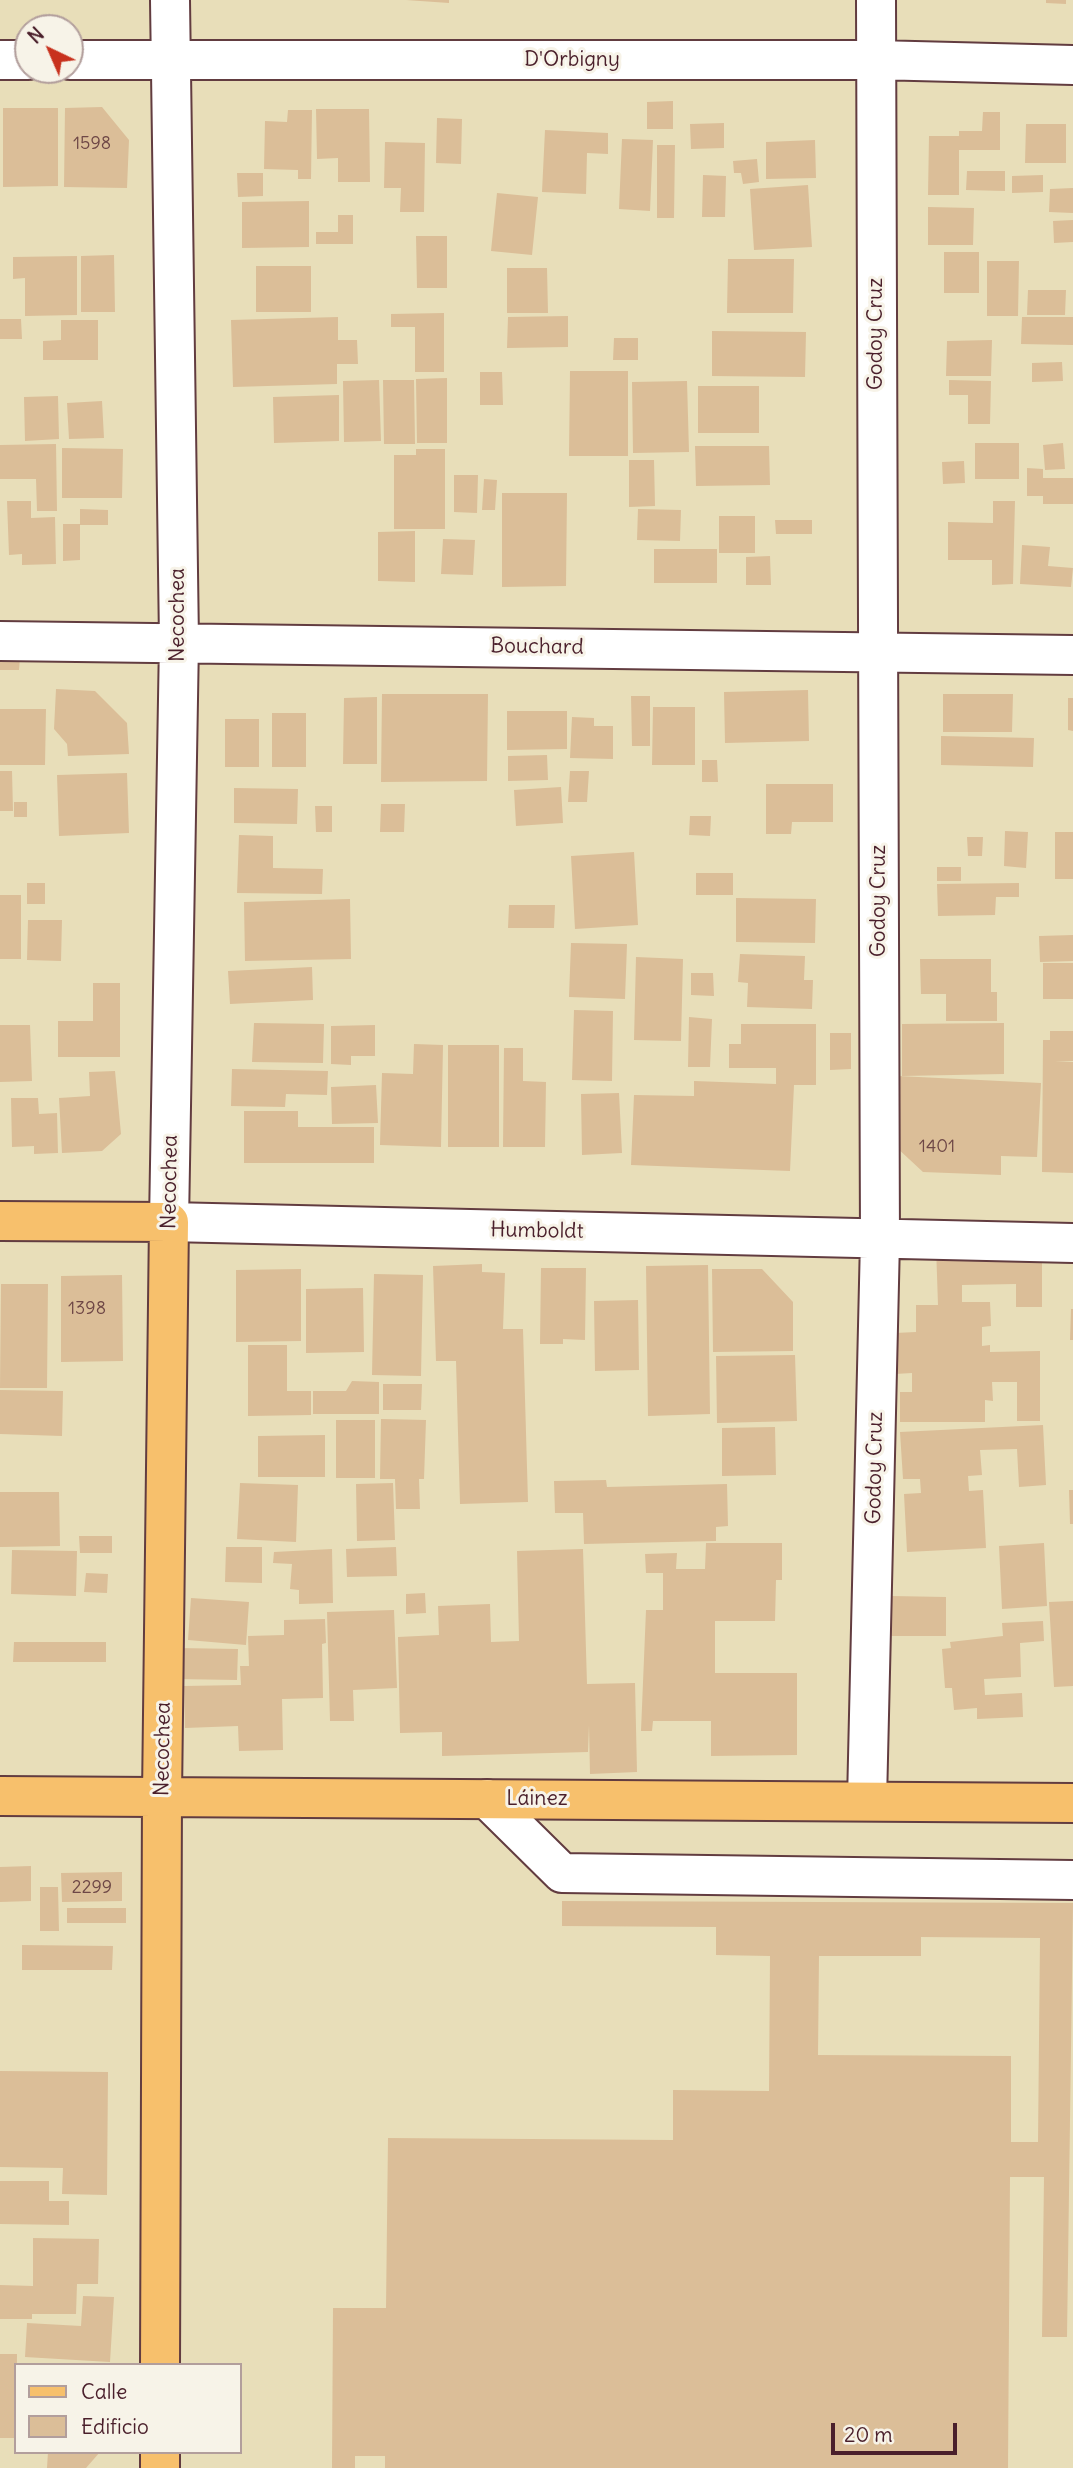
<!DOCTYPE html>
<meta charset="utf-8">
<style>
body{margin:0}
#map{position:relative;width:1073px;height:2468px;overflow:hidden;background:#e8deb9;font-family:Delius,sans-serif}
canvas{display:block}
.legend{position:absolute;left:14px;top:2363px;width:228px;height:91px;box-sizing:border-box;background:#f7f3e8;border:2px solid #b29e9c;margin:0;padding:9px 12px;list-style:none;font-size:21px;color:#4a1f2b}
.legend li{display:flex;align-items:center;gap:14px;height:35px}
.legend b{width:35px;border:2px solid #b29e9c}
.north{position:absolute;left:14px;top:14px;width:70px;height:70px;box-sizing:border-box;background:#f7f3e8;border:2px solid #b29e9c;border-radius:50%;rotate:316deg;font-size:19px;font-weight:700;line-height:28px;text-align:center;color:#4a1f2b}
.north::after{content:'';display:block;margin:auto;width:24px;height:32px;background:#c8321e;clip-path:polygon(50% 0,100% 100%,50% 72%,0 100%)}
.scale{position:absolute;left:831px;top:2423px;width:126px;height:32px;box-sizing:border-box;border:4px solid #4a1f2b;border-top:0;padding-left:9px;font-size:21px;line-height:24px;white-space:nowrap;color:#4a1f2b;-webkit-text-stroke:5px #f7f3e8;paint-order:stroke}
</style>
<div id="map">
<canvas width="1073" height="2468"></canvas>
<ul class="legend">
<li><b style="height:9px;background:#f7c06c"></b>Calle</li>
<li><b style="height:19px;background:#dbbe98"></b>Edificio</li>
</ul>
<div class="north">N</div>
<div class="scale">20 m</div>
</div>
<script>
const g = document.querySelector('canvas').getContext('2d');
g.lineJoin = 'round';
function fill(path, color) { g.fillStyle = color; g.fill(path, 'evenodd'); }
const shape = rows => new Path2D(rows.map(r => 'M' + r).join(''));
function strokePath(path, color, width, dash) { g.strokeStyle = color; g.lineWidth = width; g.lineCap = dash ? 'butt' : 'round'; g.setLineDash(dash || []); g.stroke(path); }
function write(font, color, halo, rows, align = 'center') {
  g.font = font + ' Delius,sans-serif'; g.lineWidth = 6; g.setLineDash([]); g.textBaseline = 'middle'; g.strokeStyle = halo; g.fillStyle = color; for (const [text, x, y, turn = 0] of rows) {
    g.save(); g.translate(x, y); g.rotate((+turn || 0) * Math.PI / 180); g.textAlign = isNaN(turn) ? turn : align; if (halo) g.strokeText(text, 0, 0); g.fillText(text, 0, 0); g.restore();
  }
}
fill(shape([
 [406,0,449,0,449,3],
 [1046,0,1066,0,1066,4,1046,3],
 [673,101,673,129,647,129,647,102],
 [102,107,129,140,127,188,64,187,65,108],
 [3,108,58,108,58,186,3,187],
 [316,109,369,109,370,182,338,182,338,158,317,159],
 [288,110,312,110,311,179,298,179,298,170,264,169,265,121,287,122],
 [983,112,1000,112,1000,150,959,150,959,195,928,195,929,136,959,136,959,131,982,131],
 [437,118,462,119,461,164,436,163],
 [724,123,724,148,691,149,690,124],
 [1026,124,1066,124,1066,163,1025,163],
 [545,130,608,133,608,154,587,153,586,194,542,192],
 [622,139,653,140,650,211,619,209],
 [815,140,816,178,766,179,766,142],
 [385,142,425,143,424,212,400,212,401,188,384,188],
 [657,145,675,145,674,218,657,218],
 [757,159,759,182,743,184,741,173,734,173,733,161],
 [967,171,1005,171,1005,191,966,190],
 [237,173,263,173,263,196,238,197],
 [703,175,726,176,725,217,702,217],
 [1043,175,1043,192,1012,193,1012,176],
 [808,185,812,247,754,250,750,189],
 [1073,188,1073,213,1049,212,1050,189],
 [497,193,538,197,532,255,491,251],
 [309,201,309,247,242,248,242,202],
 [928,207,974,208,973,245,928,245],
 [338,215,353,215,353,244,316,244,316,232,338,232],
 [1073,220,1073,242,1054,243,1053,221],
 [416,236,447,236,447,288,417,288],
 [944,252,979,252,979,293,944,293],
 [114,255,115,312,81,312,81,256],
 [77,256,77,315,25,316,25,278,13,279,13,257],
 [728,259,794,259,793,313,727,313],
 [987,261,1019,261,1018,316,987,316],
 [256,266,311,266,311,312,256,312],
 [507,268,547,268,548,313,507,313],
 [1028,290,1066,290,1065,315,1027,315],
 [444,313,444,372,415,372,415,327,391,327,391,314],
 [568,316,568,347,507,348,508,317],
 [338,317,338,340,357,340,358,364,337,364,337,384,233,387,231,320],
 [1022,317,1073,317,1073,345,1021,344],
 [0,319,21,319,22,339,0,339],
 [61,320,98,320,98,360,43,360,43,341,61,340],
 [712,331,806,332,805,377,712,376],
 [614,338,638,338,638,360,613,360],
 [992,340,991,376,946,376,947,341],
 [1062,362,1063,381,1032,382,1032,363],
 [570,371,628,371,628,456,569,456],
 [480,372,502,372,503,405,480,405],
 [447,378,447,443,417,443,416,379],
 [379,380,381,441,344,442,343,381],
 [383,380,414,380,415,444,384,444],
 [949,380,991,381,990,424,968,424,968,395,949,395],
 [687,381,689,452,633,453,632,382],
 [698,386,759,386,759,433,698,433],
 [339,395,339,441,274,443,273,397],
 [58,396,59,439,25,441,24,397],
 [102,401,104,438,69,439,67,403],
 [975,443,1019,443,1019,479,975,479],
 [1063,443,1065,469,1045,470,1043,445],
 [56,444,57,511,37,511,36,479,0,479,0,445],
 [695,446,769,446,770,485,696,486],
 [62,448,123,449,122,498,62,498],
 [416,449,445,449,445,529,394,529,394,455,416,455],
 [629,460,654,460,655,506,629,507],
 [964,461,965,483,943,484,942,462],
 [1027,468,1043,469,1043,478,1073,478,1073,504,1043,504,1043,496,1027,496],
 [454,475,478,475,477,513,454,512],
 [484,479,497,480,495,510,482,510],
 [502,493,567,493,566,586,502,587],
 [7,501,31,501,31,518,55,517,56,564,22,565,22,554,9,555],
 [993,501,1015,501,1013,584,992,585,992,560,948,560,948,522,993,523],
 [80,509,108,510,108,525,80,525,80,560,63,561,63,524,80,524],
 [638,509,681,510,680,541,637,540],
 [719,516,755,516,755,553,719,553],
 [775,520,812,520,812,534,776,534],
 [415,531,415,582,378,581,378,532],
 [443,539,475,540,473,575,441,574],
 [1022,545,1050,547,1048,566,1073,568,1071,587,1020,584],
 [654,549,717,549,717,583,654,583],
 [770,556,771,585,746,585,746,557],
 [0,658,20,658,19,670,0,670],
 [56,689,95,691,127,723,129,754,68,756,67,744,54,729],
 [808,690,809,741,725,743,724,692],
 [382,694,488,694,487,781,381,782],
 [943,694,1013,694,1012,732,943,732],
 [631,696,650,696,650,746,632,746],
 [377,697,377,764,343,764,344,698],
 [1068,698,1073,698,1073,731,1068,730],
 [653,707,695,707,695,765,652,765],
 [0,709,46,709,45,765,0,765],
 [507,711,567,711,567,749,507,750],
 [272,713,306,713,306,767,272,767],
 [572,717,594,718,594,726,613,726,613,759,570,758],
 [225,719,259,719,259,767,225,767],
 [941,736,1034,738,1033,767,941,765],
 [547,755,548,780,508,781,508,756],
 [702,760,717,760,718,782,702,782],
 [0,771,12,771,13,811,0,811],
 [570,771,589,771,587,802,568,802],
 [127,773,129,833,59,836,57,775],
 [766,784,833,784,833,822,792,822,791,834,766,834],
 [561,787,563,823,516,826,514,790],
 [234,788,298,789,297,824,234,823],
 [14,802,27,802,27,817,14,817],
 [381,804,405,804,404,832,380,832],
 [315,806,332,806,332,832,316,832],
 [690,816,711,816,710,836,689,835],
 [1005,831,1028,832,1026,868,1004,866],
 [1055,832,1073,832,1073,879,1055,879],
 [239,835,273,836,273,868,323,869,322,894,237,893],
 [967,837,983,837,982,856,968,856],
 [634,852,638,925,575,929,571,856],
 [937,867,961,867,961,881,937,881],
 [696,873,733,873,733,895,696,895],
 [27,883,45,883,45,904,27,904],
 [1019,883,1019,897,996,897,995,915,938,916,937,884],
 [0,895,21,895,21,959,0,959],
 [736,898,816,899,815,943,736,942],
 [350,899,351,959,245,961,244,902],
 [509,905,555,905,554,928,508,928],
 [28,920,62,920,61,961,27,960],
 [1073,935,1073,961,1040,962,1039,936],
 [571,943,627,944,625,999,569,997],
 [740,954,805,956,804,980,813,980,812,1009,747,1007,748,983,738,982],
 [636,957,683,959,681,1041,634,1040],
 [920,959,991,959,991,992,997,992,997,1021,946,1021,946,994,921,994],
 [1043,963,1073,963,1073,999,1043,999],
 [312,967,313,1000,230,1004,228,971],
 [691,973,713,973,714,996,691,995],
 [93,983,120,983,120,1057,58,1057,58,1021,93,1021],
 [574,1010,613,1011,612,1081,572,1080],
 [689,1017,712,1019,710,1067,688,1067],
 [254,1023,324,1024,323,1063,252,1062],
 [1004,1023,1004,1074,902,1076,902,1024],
 [741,1024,816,1024,816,1085,794,1085,790,1171,631,1165,634,1095,694,1096,694,1081,776,1084,776,1068,729,1068,729,1044,741,1044],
 [0,1025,30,1025,32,1081,0,1082],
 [375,1025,375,1056,351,1056,351,1065,331,1064,331,1026],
 [1050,1031,1073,1031,1073,1061,1055,1062,1073,1062,1073,1173,1042,1172,1043,1040,1050,1040],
 [830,1033,851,1033,851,1069,830,1070],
 [414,1044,443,1045,441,1147,380,1145,382,1073,413,1074],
 [448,1045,499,1045,499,1147,448,1147],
 [504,1048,523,1048,523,1081,546,1082,545,1147,503,1147],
 [232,1069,328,1071,327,1095,286,1094,285,1107,231,1106],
 [115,1071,121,1134,102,1151,62,1153,59,1098,90,1096,89,1072],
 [898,1076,1041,1083,1037,1157,1001,1156,1001,1175,923,1172,895,1146],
 [376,1085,378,1123,332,1124,331,1087],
 [619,1093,622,1153,582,1155,581,1094],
 [11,1098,38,1098,39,1114,57,1113,58,1153,34,1154,34,1146,12,1147],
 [244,1111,298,1111,298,1127,374,1127,374,1163,244,1163],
 [936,1246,1042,1255,1042,1307,1016,1307,1016,1284,962,1285,962,1302,990,1302,991,1326,982,1327,982,1346,990,1345,990,1352,1040,1351,1040,1421,1017,1421,1017,1382,992,1382,993,1401,985,1400,985,1422,900,1422,900,1392,912,1392,912,1373,895,1374,895,1333,916,1332,916,1305,938,1305],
 [482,1264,482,1272,505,1273,503,1329,523,1329,528,1502,460,1504,456,1361,436,1361,433,1266],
 [708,1265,710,1414,648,1416,646,1266],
 [541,1268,586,1268,585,1340,563,1339,563,1344,540,1344],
 [301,1269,301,1341,236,1342,236,1270],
 [712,1269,762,1269,793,1302,793,1351,713,1352],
 [374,1274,423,1275,421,1376,372,1375],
 [122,1275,123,1361,61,1362,61,1276],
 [1,1284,48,1284,47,1388,0,1388],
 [363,1288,364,1352,306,1353,306,1289],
 [638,1300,639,1370,595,1371,594,1301],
 [1071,1309,1073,1309,1073,1340,1070,1340],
 [248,1345,287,1345,287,1391,311,1391,311,1415,248,1416],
 [795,1355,797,1421,717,1423,716,1356],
 [352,1381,379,1382,379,1414,313,1414,313,1391,346,1391],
 [383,1384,422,1384,421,1410,383,1410],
 [0,1390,63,1391,62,1436,0,1434],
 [381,1419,426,1420,424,1479,419,1479,420,1509,396,1509,395,1479,380,1479],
 [336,1420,375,1420,375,1478,336,1478],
 [1043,1425,1046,1485,1019,1487,1017,1449,980,1450,982,1475,968,1476,969,1491,983,1490,986,1548,907,1552,904,1494,921,1493,920,1479,903,1479,900,1432],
 [775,1427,776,1475,722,1476,722,1428],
 [325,1435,325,1477,258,1477,258,1436],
 [606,1480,607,1487,727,1484,728,1526,716,1527,716,1541,584,1544,583,1513,555,1513,554,1481],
 [240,1483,298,1485,296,1542,237,1539],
 [393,1483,395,1540,357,1541,356,1484],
 [1069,1490,1073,1490,1073,1524,1070,1524],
 [0,1492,59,1492,60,1546,0,1547],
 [79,1536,112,1536,112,1553,80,1553],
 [706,1543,782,1543,782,1580,776,1580,775,1621,715,1621,715,1673,797,1673,797,1755,711,1756,711,1721,653,1721,652,1731,641,1731,646,1610,663,1610,663,1573,646,1573,645,1554,677,1553,676,1569,705,1569],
 [1044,1543,1047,1606,1002,1609,999,1546],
 [226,1547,262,1547,262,1583,225,1582],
 [396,1547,397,1576,347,1577,346,1549],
 [332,1549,333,1603,299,1604,299,1590,290,1589,292,1564,273,1563,274,1552],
 [583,1549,587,1684,635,1683,637,1772,590,1774,589,1725,588,1752,442,1756,442,1732,400,1733,398,1637,439,1635,438,1606,490,1604,491,1642,519,1641,517,1551],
 [12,1550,77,1551,76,1596,11,1594],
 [86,1573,108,1574,107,1593,84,1592],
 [425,1593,426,1613,406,1614,406,1594],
 [891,1596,946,1597,946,1636,890,1636],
 [191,1598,249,1602,246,1645,188,1640],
 [1073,1601,1073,1686,1054,1687,1049,1602],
 [394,1610,397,1688,353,1690,354,1721,330,1721,327,1612],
 [325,1619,326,1643,322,1644,323,1698,282,1699,283,1750,239,1751,238,1726,185,1728,184,1686,241,1685,240,1666,249,1666,248,1636,284,1635,284,1620],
 [1043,1621,1044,1641,1020,1643,1021,1677,984,1679,985,1695,1022,1693,1023,1717,977,1719,977,1708,954,1710,952,1688,945,1688,942,1649,951,1648,950,1642,1003,1636,1002,1623],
 [14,1642,106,1642,106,1662,13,1662],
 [177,1648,238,1649,237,1680,176,1679],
 [31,1866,31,1901,0,1902,0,1867],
 [122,1872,122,1901,62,1902,61,1873],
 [40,1887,58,1887,59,1931,40,1931],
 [562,1901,1073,1903,1067,2337,1042,2337,1044,2177,1010,2177,1008,2468,385,2468,385,2456,355,2456,355,2468,332,2468,333,2308,386,2308,388,2138,673,2140,673,2090,769,2091,770,1956,716,1955,716,1927,562,1926],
 [921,1937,1040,1938,1038,2142,1011,2142,1011,2056,818,2055,819,1956,921,1956],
 [67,1908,126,1908,126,1923,67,1923],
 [22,1945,113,1946,112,1970,22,1970],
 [0,2071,108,2072,107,2195,62,2194,63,2168,0,2167],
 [0,2181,49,2181,49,2201,69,2201,69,2225,0,2224],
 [33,2238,99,2239,98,2284,77,2284,76,2314,32,2314,32,2319,0,2319,0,2285,33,2286],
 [83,2296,114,2297,110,2362,25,2357,27,2323,81,2326],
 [0,2354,17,2354,16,2438,0,2438],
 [48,2452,100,2452,86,2468,47,2468]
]), '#dbbe98');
const minor = shape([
 [170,0,179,641,169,1222,1073,1243],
 [0,60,28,60],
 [70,60,875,60,1073,65],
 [0,641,1073,655],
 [487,1799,562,1873,1073,1880],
 [867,1801,880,1240,876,0]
]);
const major = shape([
 [0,1221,169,1222,162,1796,160,2365],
 [0,1796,1073,1803],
 [160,2468,160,2452]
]);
strokePath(minor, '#623c40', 42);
strokePath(major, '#623c40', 42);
strokePath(minor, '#fff', 38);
strokePath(major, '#f7c06c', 38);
write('18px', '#6e4746', null, [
 ["1598",92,144],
 ["1401",937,1147],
 ["1398",87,1309],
 ["2299",92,1888]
]);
write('21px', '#4a1f2b', '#f7f3e8', [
 ["D'Orbigny",572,60],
 ["Godoy Cruz",876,334,-90],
 ["Necochea",178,615,-90],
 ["Bouchard",537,647,1],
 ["Godoy Cruz",879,901,-90],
 ["Necochea",170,1182,-89],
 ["Humboldt",537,1231,1],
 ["Godoy Cruz",875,1468,-89],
 ["Necochea",163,1749,-89],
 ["Láinez",537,1799]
]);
</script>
